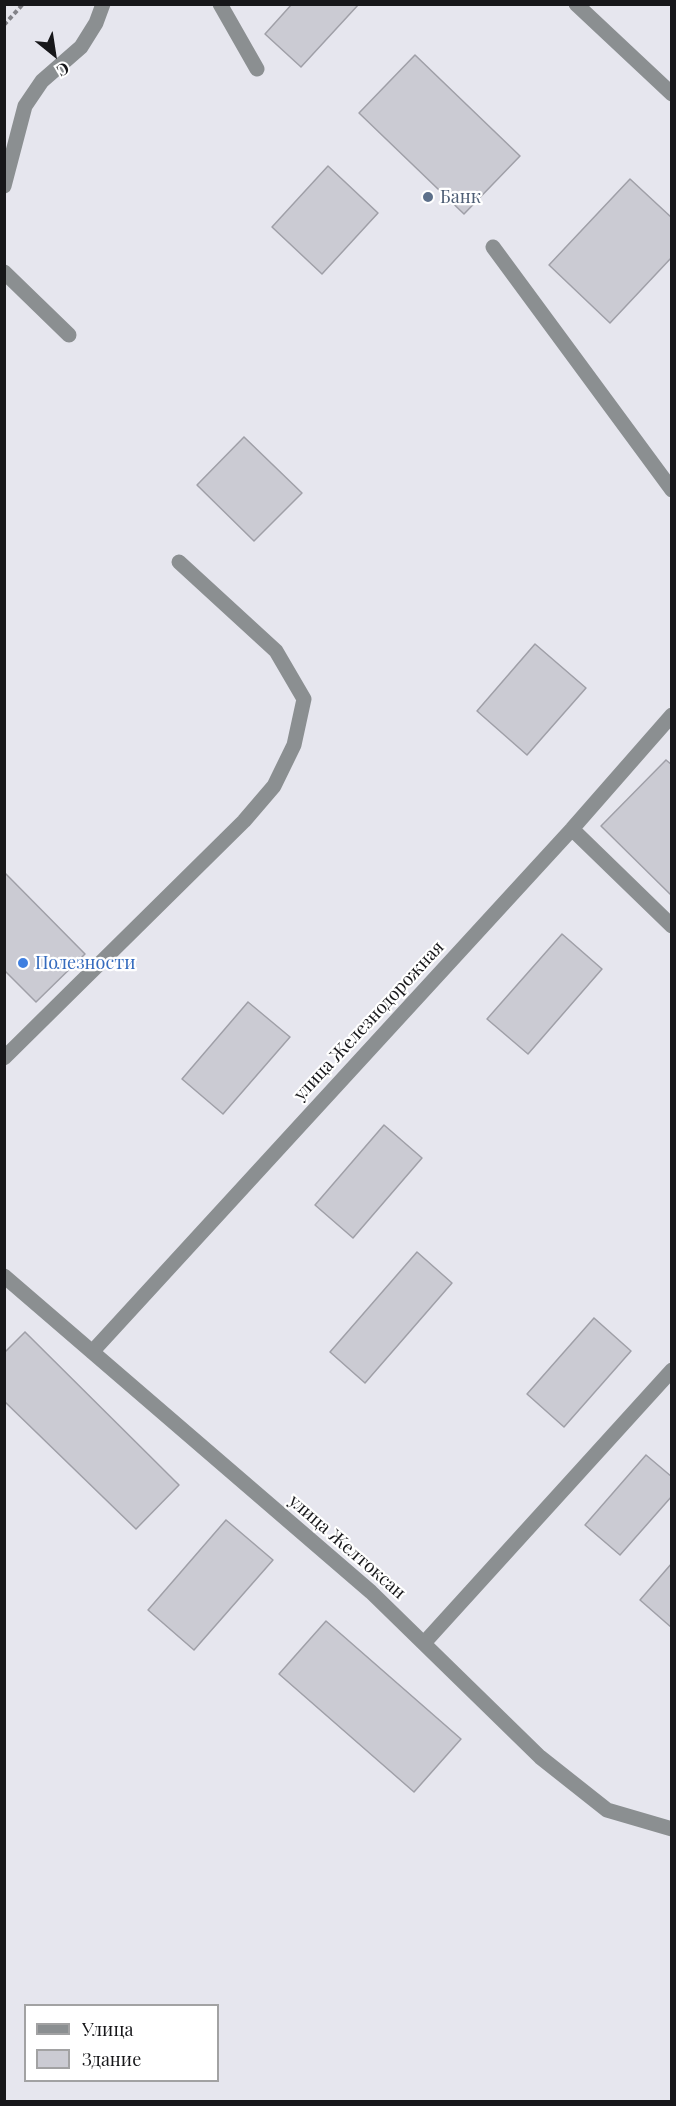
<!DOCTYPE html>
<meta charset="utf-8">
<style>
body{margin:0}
#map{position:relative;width:676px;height:2106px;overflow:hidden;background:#e6e6ee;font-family:"Playfair Display",serif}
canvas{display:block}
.frame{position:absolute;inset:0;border:6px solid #17171a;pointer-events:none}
.legend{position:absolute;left:24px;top:2004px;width:195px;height:78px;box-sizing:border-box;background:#fff;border:2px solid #a2a2a3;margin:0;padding:8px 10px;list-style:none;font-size:18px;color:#17171a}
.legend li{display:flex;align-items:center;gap:12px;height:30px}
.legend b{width:30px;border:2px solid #a2a2a3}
.north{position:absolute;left:24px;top:24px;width:60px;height:60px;-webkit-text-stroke:4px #fff;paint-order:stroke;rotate:150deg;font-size:16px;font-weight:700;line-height:24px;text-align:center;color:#17171a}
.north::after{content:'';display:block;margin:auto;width:21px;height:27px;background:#17171a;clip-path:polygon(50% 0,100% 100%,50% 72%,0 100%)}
</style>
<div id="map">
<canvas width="676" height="2106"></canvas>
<div class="frame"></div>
<ul class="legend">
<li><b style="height:8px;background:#8b8f91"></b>Улица</li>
<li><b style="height:16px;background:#cbcbd3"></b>Здание</li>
</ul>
<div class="north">С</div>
</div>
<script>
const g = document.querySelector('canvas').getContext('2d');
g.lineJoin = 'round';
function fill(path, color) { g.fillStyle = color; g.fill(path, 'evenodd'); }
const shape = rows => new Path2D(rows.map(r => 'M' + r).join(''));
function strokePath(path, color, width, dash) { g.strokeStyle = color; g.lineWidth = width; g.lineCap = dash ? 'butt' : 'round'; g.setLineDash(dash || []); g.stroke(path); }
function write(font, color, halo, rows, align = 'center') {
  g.font = font + ' "Playfair Display",serif'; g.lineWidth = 4.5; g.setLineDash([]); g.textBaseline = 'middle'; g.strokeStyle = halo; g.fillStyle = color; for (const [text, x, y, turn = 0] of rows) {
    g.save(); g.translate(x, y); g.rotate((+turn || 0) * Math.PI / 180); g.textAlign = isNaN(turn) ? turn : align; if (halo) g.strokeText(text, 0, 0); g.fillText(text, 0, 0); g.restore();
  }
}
const building = shape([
 [292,4,359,4,301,67,265,34,292,4],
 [415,55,520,156,464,214,359,113,415,55],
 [328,166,378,213,322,274,272,227,328,166],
 [630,179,672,218,672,257,610,323,549,265,630,179],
 [244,437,302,493,254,541,197,485,244,437],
 [535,644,586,688,527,755,477,711,535,644],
 [666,760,672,765,672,896,601,826,666,760],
 [4,872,85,954,36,1002,4,970,4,872],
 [562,934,602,969,528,1054,487,1019,562,934],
 [248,1002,290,1037,223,1114,182,1079,248,1002],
 [384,1125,422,1158,353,1238,315,1205,384,1125],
 [417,1252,452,1283,365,1383,330,1352,417,1252],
 [594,1318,631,1351,564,1427,527,1394,594,1318],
 [25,1332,179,1485,136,1529,4,1401,4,1353,25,1332],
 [646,1455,672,1477,672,1496,620,1555,585,1525,646,1455],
 [226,1520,273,1560,194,1650,148,1610,226,1520],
 [672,1563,672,1628,640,1600,672,1563],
 [326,1621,461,1739,414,1792,279,1674,326,1621]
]);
fill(building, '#cbcbd3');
strokePath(building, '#9f9fa7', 1.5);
strokePath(shape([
 [4,25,23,4]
]), '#838389', 4, [4.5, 3]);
strokePath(shape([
 [220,4,257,69],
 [576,4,672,94],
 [4,186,25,106,42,81,81,47,96,23,103,4],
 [493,247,672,490],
 [4,272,69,335],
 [572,829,672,926],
 [4,1058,244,821,274,786,294,745,304,699,276,651,179,562],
 [4,1276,371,1592,540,1757,607,1810,672,1829],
 [92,1352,572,829,672,715],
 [424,1643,672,1370]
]), '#8b8f91', 15);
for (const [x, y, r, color] of [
 [428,197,6,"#5c6f8a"],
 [23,963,6,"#3f7fe0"]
]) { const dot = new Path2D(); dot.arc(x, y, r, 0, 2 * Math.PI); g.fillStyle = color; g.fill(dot); strokePath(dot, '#fff', 2); }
write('18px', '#4e5e75', '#fff', [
 ["Банк",440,197]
], 'left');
write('18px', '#366cbe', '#fff', [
 ["Полезности",35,963]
], 'left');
write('18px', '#17171a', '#fff', [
 ["улица Железнодорожная",369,1021,-47],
 ["улица Желтоксан",347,1547,41]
]);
</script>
